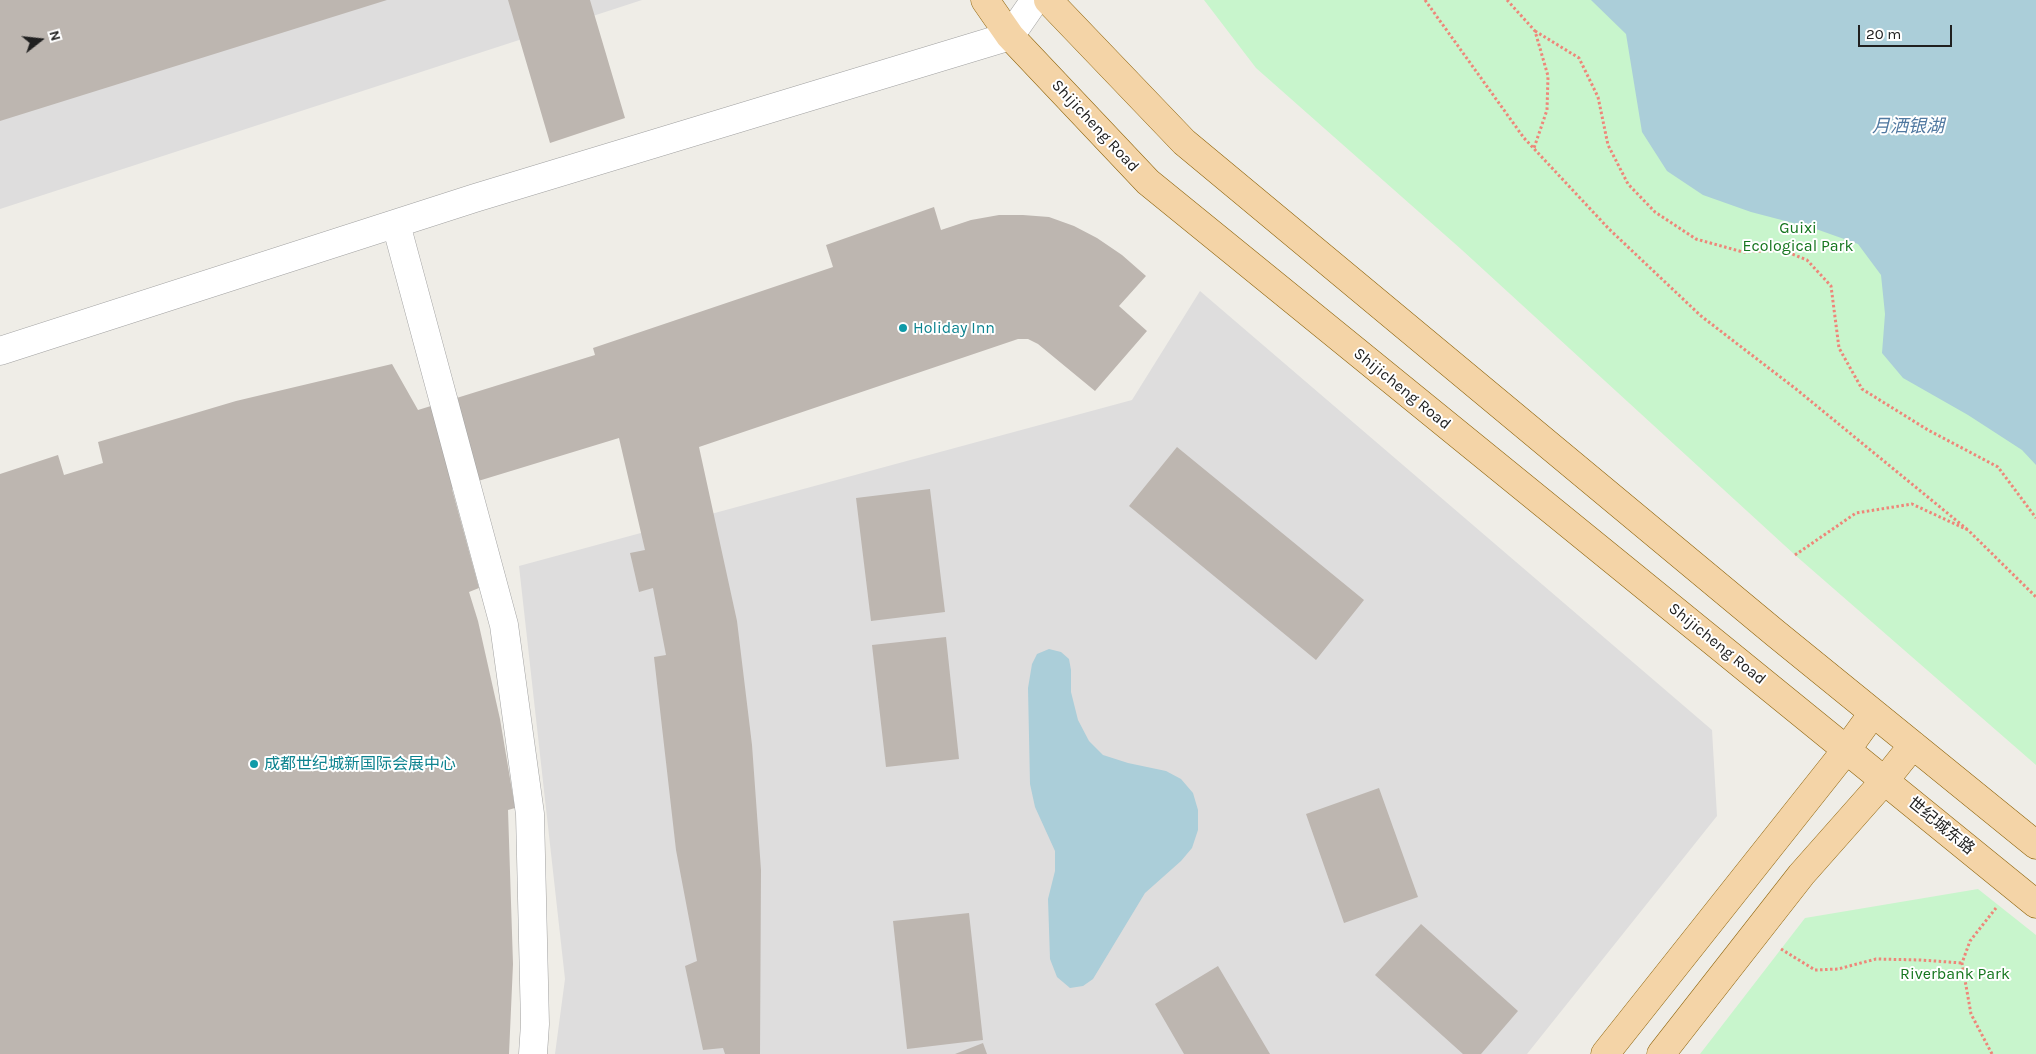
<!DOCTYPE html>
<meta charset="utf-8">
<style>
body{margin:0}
#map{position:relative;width:2036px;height:1054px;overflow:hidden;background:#efede7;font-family:Karla,sans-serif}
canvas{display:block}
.north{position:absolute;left:15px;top:15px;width:50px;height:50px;-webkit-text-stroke:4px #fff;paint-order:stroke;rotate:74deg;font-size:14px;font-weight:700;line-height:20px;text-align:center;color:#202020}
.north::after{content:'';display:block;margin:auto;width:18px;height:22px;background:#202020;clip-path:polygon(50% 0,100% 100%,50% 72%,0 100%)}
.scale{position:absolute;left:1858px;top:25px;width:94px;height:22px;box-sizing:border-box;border:2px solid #202020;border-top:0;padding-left:6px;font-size:15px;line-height:18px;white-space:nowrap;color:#202020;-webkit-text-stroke:4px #fff;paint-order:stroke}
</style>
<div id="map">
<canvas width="2036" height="1054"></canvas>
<div class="north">N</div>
<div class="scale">20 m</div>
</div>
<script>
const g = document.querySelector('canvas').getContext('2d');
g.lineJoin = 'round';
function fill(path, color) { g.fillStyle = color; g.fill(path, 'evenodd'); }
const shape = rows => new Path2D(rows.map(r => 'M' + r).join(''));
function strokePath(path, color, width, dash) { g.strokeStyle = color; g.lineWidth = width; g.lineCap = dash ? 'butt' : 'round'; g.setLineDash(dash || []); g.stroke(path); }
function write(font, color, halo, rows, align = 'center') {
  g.font = font + ' Karla,"Noto Sans SC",sans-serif'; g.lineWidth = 4; g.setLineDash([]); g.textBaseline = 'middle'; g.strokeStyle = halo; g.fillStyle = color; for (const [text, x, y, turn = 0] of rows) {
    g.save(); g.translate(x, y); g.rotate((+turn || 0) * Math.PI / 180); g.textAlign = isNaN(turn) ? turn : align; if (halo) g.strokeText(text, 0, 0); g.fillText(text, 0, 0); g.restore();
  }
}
fill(shape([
 [0,0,642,0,0,209],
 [1200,291,1712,730,1717,816,1527,1054,555,1054,565,979,519,566,1132,400]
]), '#dedddd');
fill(shape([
 [1204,0,2036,0,2036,765,1795,555,1462,250,1256,68],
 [1978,889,2036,935,2036,1054,1700,1054,1805,918]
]), '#c8f5cc');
fill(shape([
 [1591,0,2036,0,2036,465,2022,450,1968,415,1903,378,1882,353,1885,314,1881,275,1858,244,1816,229,1751,212,1703,195,1667,171,1642,132,1626,34],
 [1049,649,1061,652,1069,659,1071,670,1071,692,1078,720,1089,741,1103,755,1128,763,1166,771,1181,779,1193,793,1198,810,1198,830,1192,848,1181,861,1145,893,1093,979,1083,986,1070,988,1057,977,1050,959,1048,899,1055,871,1055,851,1035,807,1030,784,1028,688,1032,664,1037,654]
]), '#abced9');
fill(shape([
 [0,0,387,0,0,121],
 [508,0,590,0,625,118,550,143],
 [934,207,941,230,971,220,999,215,1023,215,1049,217,1074,226,1097,238,1122,255,1146,276,1119,306,1147,331,1095,391,1038,344,1028,339,1018,339,699,447,737,621,752,745,761,870,760,1054,725,1054,723,1048,703,1050,685,966,697,961,676,850,654,657,666,655,653,588,639,592,630,553,645,550,619,438,452,489,479,588,469,592,478,621,500,719,515,808,508,810,513,964,509,1054,0,1054,0,474,58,455,64,475,103,463,98,442,236,401,392,364,418,410,595,355,593,348,833,267,826,245],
 [1177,447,1364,600,1316,660,1129,506],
 [930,489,945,612,871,621,856,498],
 [946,637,959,759,886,767,872,645],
 [1379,788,1418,897,1344,923,1306,814],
 [969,913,983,1040,907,1049,893,921],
 [1421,924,1518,1011,1481,1054,1463,1054,1375,975],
 [1218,966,1270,1054,1184,1054,1155,1004],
 [983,1043,987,1054,955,1054]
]), '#bdb6b0');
const minor = shape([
 [396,224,504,625,530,814,535,1024,533,1054],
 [0,351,475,198,1010,36,1035,0]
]);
const major = shape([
 [985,0,1010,36,1148,182,2036,904],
 [1048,0,1184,142,1775,633,2036,845],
 [1605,1054,1847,749,1873,713],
 [1661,1054,1801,875,1885,780,1913,745]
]);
strokePath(minor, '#a1a1a1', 29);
strokePath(major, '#8f650d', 29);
strokePath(shape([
 [1425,0,1524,138,1609,229,1701,316,1796,389,1968,530],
 [1507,0,1535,31,1548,76,1547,110,1534,148],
 [1535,31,1579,58,1598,97,1608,145,1628,184,1655,212,1696,239,1743,252,1782,250,1807,260,1831,286,1839,348,1862,389,1928,430,1998,467,2036,518],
 [1795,555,1856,513,1912,504,1968,530,2036,597],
 [1781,949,1815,970,1838,969,1876,959,1921,960,1962,963],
 [1992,1054,1971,1014,1962,963,1970,941,1996,908]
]), '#ee8679', 3, [2.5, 2.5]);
strokePath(minor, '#fff', 28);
strokePath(major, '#f4d4a7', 28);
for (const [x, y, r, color] of [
 [903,328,5,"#0f9aa8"],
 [254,764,5,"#0f9aa8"]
]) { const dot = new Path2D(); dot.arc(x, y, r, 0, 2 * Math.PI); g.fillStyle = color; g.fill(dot); strokePath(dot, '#fff', 2); }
write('16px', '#202020', '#fff', [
 ["Shijicheng Road",1095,126,47],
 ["Shijicheng Road",1402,389,39],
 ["Shijicheng Road",1717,644,39],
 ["世纪城东路",1941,826,39]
]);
write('16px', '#15761e', '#fff', [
 ["Guixi",1798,228],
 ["Ecological Park",1798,246],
 ["Riverbank Park",1955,974]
]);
write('16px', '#0d838f', '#fff', [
 ["Holiday Inn",913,328],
 ["成都世纪城新国际会展中心",264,764]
], 'left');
write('italic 18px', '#5078a0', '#fff', [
 ["月洒银湖",1908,127]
]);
</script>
